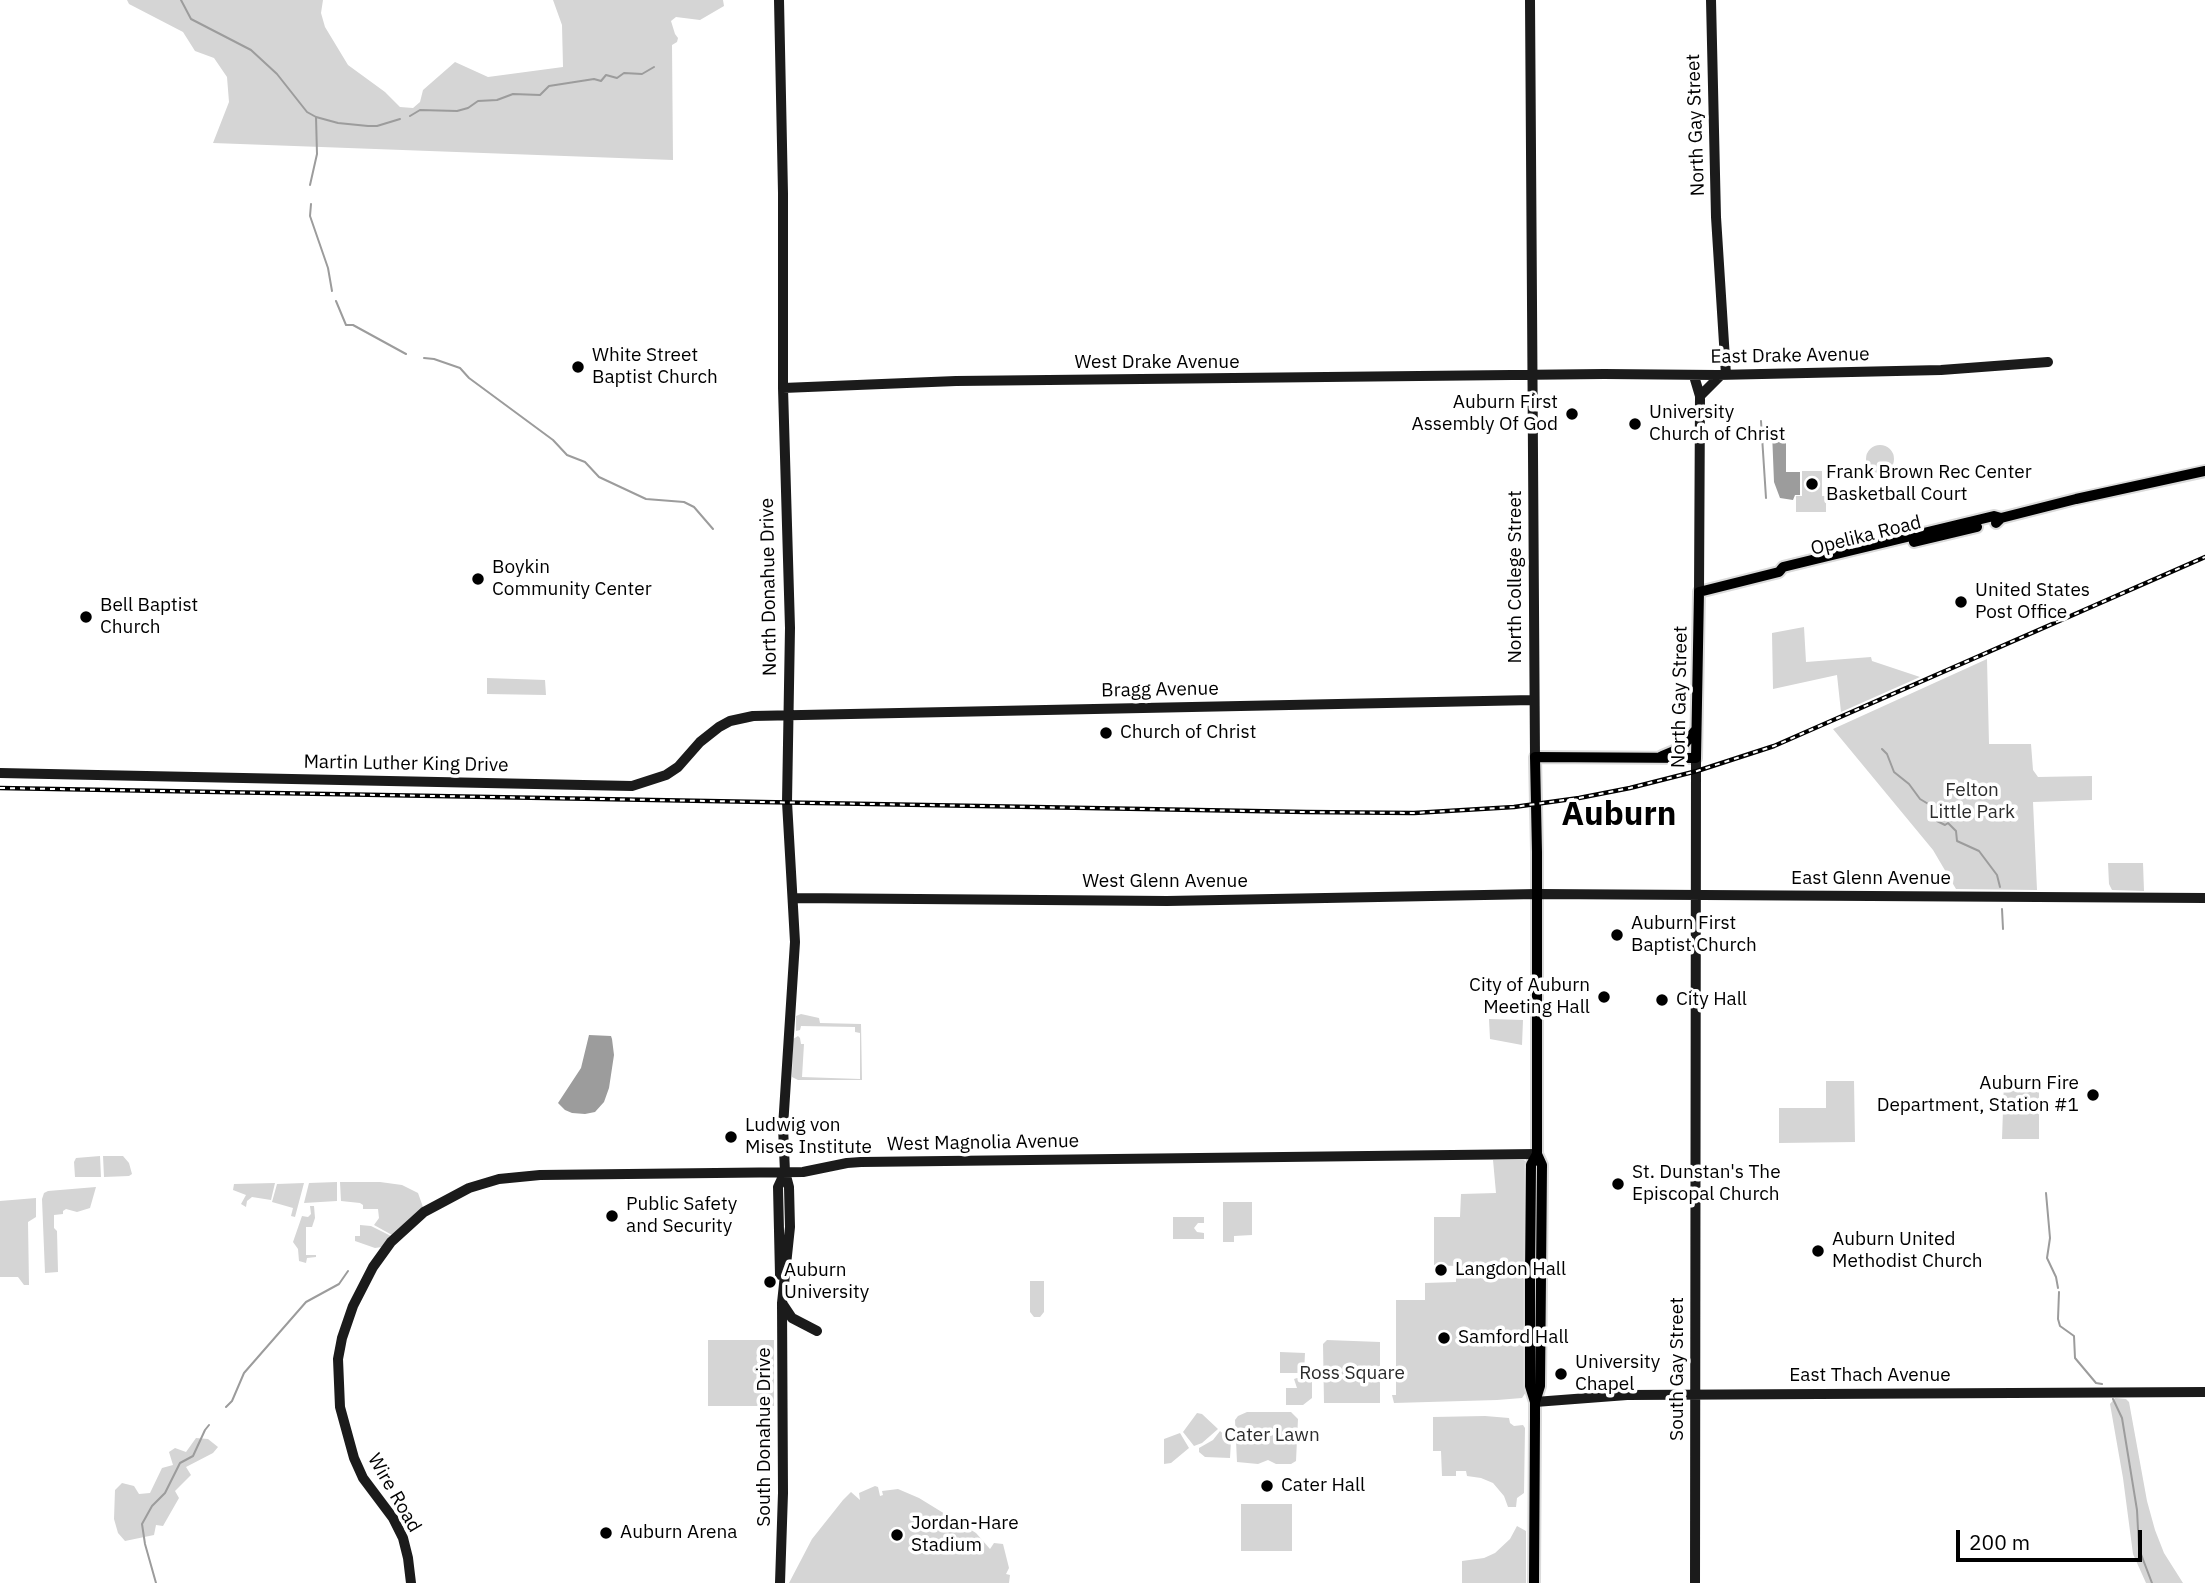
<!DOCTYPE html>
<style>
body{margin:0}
#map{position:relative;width:2205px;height:1583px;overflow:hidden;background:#fff;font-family:"IBM Plex Sans",sans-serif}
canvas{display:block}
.scale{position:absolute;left:1956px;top:1530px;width:186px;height:32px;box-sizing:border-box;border:4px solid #000;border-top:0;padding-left:9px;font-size:21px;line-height:24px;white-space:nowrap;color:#000;-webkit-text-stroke:5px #fff;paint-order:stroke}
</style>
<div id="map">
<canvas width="2205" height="1583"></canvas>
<div class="scale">200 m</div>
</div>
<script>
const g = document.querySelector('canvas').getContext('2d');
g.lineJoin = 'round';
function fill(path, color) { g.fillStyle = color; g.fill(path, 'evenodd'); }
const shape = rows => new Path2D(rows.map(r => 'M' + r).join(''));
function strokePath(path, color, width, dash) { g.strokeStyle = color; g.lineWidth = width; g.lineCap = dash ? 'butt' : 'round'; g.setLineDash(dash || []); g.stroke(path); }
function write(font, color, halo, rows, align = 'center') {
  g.font = font + ' "IBM Plex Sans",sans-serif'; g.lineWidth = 7; g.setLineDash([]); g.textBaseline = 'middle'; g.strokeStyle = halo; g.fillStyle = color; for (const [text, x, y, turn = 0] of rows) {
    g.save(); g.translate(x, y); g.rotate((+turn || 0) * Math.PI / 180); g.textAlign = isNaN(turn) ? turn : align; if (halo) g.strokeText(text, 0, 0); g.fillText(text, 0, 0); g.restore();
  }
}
fill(shape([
 [127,0,323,0,321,13,325,27,348,65,385,92,400,107,413,108,420,102,423,90,455,62,488,77,563,67,562,25,553,0,723,0,724,6,700,20,676,17,671,21,675,34,678,38,677,42,672,45,673,160,213,143,229,102,227,77,214,58,195,51,183,32,129,4],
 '1866 459a14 14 0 1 1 28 0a14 14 0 1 1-28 0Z',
 [1802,471,1822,471,1822,496,1826,496,1826,512,1796,512,1796,496,1802,496],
 [1804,627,1806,662,1871,657,1872,661,1920,677,1841,712,1837,675,1773,689,1772,633],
 [1987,659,1989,744,2031,744,2033,770,2038,777,2092,776,2092,800,2033,802,2037,890,1956,889,1933,850,1833,729],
 [487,678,545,680,546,695,487,694],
 [2108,863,2143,863,2144,891,2112,890,2109,884],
 [801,1014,819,1018,820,1023,861,1024,862,1080,798,1080,792,1077,793,1039,798,1036,800,1038,801,1044,804,1044,802,1077,860,1079,860,1033,855,1032,855,1027,801,1026,800,1030,796,1031,796,1016],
 [1489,1019,1523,1020,1522,1045,1490,1039],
 [1826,1081,1854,1081,1855,1142,1779,1143,1779,1108,1826,1108],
 [2004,1081,2039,1081,2039,1139,2002,1139],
 [100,1156,101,1177,75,1177,74,1162,76,1158],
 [103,1156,123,1156,129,1163,132,1174,129,1176,104,1177],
 [1493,1160,1524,1160,1528,1163,1526,1392,1522,1398,1497,1400,1394,1403,1392,1395,1396,1395,1396,1300,1425,1300,1425,1283,1456,1282,1456,1266,1434,1265,1434,1217,1460,1217,1461,1194,1496,1193],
 [337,1182,337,1201,304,1203,309,1183],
 [340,1182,380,1182,402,1185,418,1193,423,1207,392,1235,374,1225,379,1218,378,1209,363,1209,363,1205,360,1203,341,1201],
 [275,1183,271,1200,252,1197,247,1201,246,1207,241,1204,246,1195,233,1190,234,1184],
 [304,1183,295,1217,291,1216,293,1208,272,1202,277,1184],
 [96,1187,90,1208,77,1212,66,1209,63,1211,63,1214,54,1215,54,1228,57,1231,58,1272,45,1273,42,1199,44,1193,48,1191],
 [36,1198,36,1217,28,1222,29,1285,24,1285,18,1277,0,1277,0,1201],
 [1223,1202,1252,1202,1252,1235,1234,1236,1234,1242,1223,1242],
 [310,1206,314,1206,315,1218,312,1227,306,1227,306,1255,316,1255,316,1257,307,1258,306,1263,299,1261,298,1249,293,1242,302,1216,308,1217,311,1214],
 [1173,1217,1204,1217,1204,1223,1198,1223,1194,1228,1197,1232,1204,1233,1204,1239,1173,1239],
 [360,1225,371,1226,391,1236,382,1247,375,1248,355,1241,355,1236,360,1236],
 [1030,1281,1044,1281,1044,1312,1040,1317,1034,1317,1030,1312],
 [708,1340,774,1340,774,1406,708,1406],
 [1327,1340,1380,1342,1380,1403,1324,1403,1323,1344],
 [1280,1352,1305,1353,1304,1373,1280,1373],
 [1297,1378,1312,1378,1312,1398,1303,1405,1286,1405,1286,1388,1297,1388,1294,1379],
 [2115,1398,2126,1399,2129,1402,2147,1501,2155,1530,2164,1553,2183,1583,2146,1583,2133,1554,2123,1478,2110,1404],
 [1247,1412,1291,1412,1298,1419,1296,1461,1291,1464,1276,1464,1268,1460,1258,1464,1237,1462,1235,1420,1238,1416],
 [1197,1413,1202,1414,1218,1429,1202,1443,1194,1446,1183,1432],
 [1485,1416,1509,1418,1510,1423,1514,1426,1523,1425,1525,1428,1524,1493,1517,1498,1516,1507,1508,1507,1504,1496,1493,1483,1481,1478,1467,1476,1466,1471,1456,1471,1456,1476,1442,1476,1441,1451,1433,1451,1433,1417],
 [1220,1431,1231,1441,1230,1458,1205,1457,1199,1452,1199,1448,1213,1440],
 [1180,1433,1189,1448,1171,1463,1164,1464,1164,1439],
 [196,1438,208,1439,218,1447,213,1453,186,1467,191,1475,175,1491,179,1498,163,1526,156,1525,154,1535,125,1541,118,1533,114,1519,115,1490,122,1483,134,1486,139,1494,150,1493,162,1468,173,1465,169,1452,175,1448,186,1452],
 [875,1486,878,1487,880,1496,883,1495,882,1491,898,1489,919,1498,976,1533,990,1549,994,1543,1003,1544,1009,1568,1006,1574,1010,1575,1009,1583,789,1583,812,1539,843,1500,851,1492,860,1500,859,1493],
 [1241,1504,1292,1504,1292,1551,1241,1551],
 [1517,1526,1526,1531,1526,1583,1462,1583,1462,1561,1484,1558,1495,1553,1510,1539]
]), '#d5d5d5');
fill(shape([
 [1781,425,1786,434,1786,472,1800,472,1800,495,1795,495,1793,500,1780,498,1774,482,1772,432],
 [589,1035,611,1036,612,1039,614,1055,609,1088,604,1102,595,1112,585,1114,572,1113,565,1110,558,1103,581,1068]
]), '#9c9c9c');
strokePath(shape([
 [181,0,191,19,251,50,277,74,307,112,316,117,317,154,310,185],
 [410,116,420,110,457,111,468,108,478,101,497,100,513,94,540,95,549,86,594,79,601,81,606,75,617,78,624,73,642,74,654,67],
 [316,117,338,123,368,126,377,126,400,119],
 [311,204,310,216,328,268,332,291],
 [336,301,346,325,353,325,406,354],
 [424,358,434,359,460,368,469,378,553,440,567,455,585,462,599,477,646,499,684,502,694,507,713,529],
 [1761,421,1766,498],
 [1882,749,1887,754,1894,772,1909,784,1920,799,1930,805,1937,821,1945,825,1948,823,1956,831,1957,841,1979,851,1997,875,2000,887],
 [2002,909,2003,929],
 [2046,1193,2050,1238,2047,1258,2056,1277,2058,1288],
 [2059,1292,2058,1319,2060,1326,2074,1336,2075,1358,2096,1383,2102,1384],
 [2113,1399,2122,1418,2137,1510,2139,1549,2152,1583],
 [226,1407,232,1401,244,1373,306,1302,339,1284,348,1271],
 [156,1583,145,1544,142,1524,152,1506,165,1493,180,1463,193,1456,205,1430,209,1425]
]), '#9c9c9c', 2);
const primary = shape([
 [1996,523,2001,518,2076,499,2205,471],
 [1914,542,1977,527],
 [1662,756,1681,748,1695,731],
 [1535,1402,1540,1386,1542,1165,1537,1154,1537,852,1535,757,1696,758,1699,592,1779,572,1783,567,1820,558,1994,516,2001,518],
 [1534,1583,1535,1418,1535,1402,1530,1386,1530,1275,1531,1165,1537,1154]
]);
strokePath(primary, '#dbdbdb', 14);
strokePath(shape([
 [779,0,783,193,783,388,790,628,787,802,795,942,783,1127,785,1172,789,1187,790,1227,782,1303,783,1493,780,1583],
 [1530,0,1535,757],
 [1711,0,1716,217,1726,375],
 [1694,376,1700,396,1699,592],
 [783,388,956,381,1604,374,1717,375,1941,370,2048,362],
 [1700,396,1721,375],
 [0,773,632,786,666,775,678,767,700,742,719,727,730,721,753,716,1533,700],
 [793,898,1167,901,1537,894,2205,898],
 [780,1275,778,1187,785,1172],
 [782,1303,792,1318,817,1331],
 [1535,1402,1627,1395,2205,1392],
 [411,1583,408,1558,403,1538,393,1518,363,1478,354,1458,340,1407,338,1359,342,1338,353,1306,373,1267,391,1242,424,1212,469,1188,499,1179,540,1175,803,1172,847,1163,861,1162,1537,1154],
 [1695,1583,1696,758]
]), '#1b1b1b', 10);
strokePath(primary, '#000', 10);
const rail = shape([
 [0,788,1306,812,1414,813,1514,807,1579,798,1630,788,1697,771,1774,746,2205,557]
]);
strokePath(rail, '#000', 4.5);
strokePath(rail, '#fff', 2, [5]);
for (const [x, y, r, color] of [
 [578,367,7,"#000"],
 [1572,414,7,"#000"],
 [1635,424,7,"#000"],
 [1812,484,7,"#000"],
 [478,579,7,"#000"],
 [1961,602,7,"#000"],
 [86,617,7,"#000"],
 [1106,733,7,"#000"],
 [1617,935,7,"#000"],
 [1604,997,7,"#000"],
 [1662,1000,7,"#000"],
 [2093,1095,7,"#000"],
 [731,1137,7,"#000"],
 [1618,1184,7,"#000"],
 [612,1216,7,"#000"],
 [1818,1251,7,"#000"],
 [1441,1270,7,"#000"],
 [770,1282,7,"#000"],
 [1444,1338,7,"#000"],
 [1561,1374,7,"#000"],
 [1267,1486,7,"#000"],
 [606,1533,7,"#000"],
 [897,1535,7,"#000"]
]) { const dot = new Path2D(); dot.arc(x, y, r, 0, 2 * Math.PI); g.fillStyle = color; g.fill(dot); strokePath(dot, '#fff', 2.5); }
write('19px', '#000', '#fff', [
 ["North Gay Street",1696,125,-92],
 ["East Drake Avenue",1790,356,-1],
 ["West Drake Avenue",1157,363],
 ["Opelika Road",1866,536,-14],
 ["North College Street",1516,577,-90],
 ["North Donahue Drive",769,587,-91],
 ["Bragg Avenue",1160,690,-1],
 ["North Gay Street",1680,697,-89],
 ["Martin Luther King Drive",406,764,1],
 ["East Glenn Avenue",1871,879],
 ["West Glenn Avenue",1165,882],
 ["West Magnolia Avenue",983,1143,-1],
 ["South Gay Street",1678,1369,-90],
 ["East Thach Avenue",1870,1376],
 ["South Donahue Drive",765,1437,-90],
 ["Wire Road",394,1493,60]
]);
write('19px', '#000', '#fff', [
 ["White Street",592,356],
 ["Baptist Church",592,378],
 ["Auburn First",1558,403,"right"],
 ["Assembly Of God",1558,425,"right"],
 ["University",1649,413],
 ["Church of Christ",1649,435],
 ["Frank Brown Rec Center",1826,473],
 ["Basketball Court",1826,495],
 ["Boykin",492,568],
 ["Community Center",492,590],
 ["United States",1975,591],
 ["Post Office",1975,613],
 ["Bell Baptist",100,606],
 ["Church",100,628],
 ["Church of Christ",1120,733],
 ["Auburn First",1631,924],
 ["Baptist Church",1631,946],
 ["City of Auburn",1590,986,"right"],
 ["Meeting Hall",1590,1008,"right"],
 ["City Hall",1676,1000],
 ["Auburn Fire",2079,1084,"right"],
 ["Department, Station #1",2079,1106,"right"],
 ["Ludwig von",745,1126],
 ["Mises Institute",745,1148],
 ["St. Dunstan's The",1632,1173],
 ["Episcopal Church",1632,1195],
 ["Public Safety",626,1205],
 ["and Security",626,1227],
 ["Auburn United",1832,1240],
 ["Methodist Church",1832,1262],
 ["Langdon Hall",1455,1270],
 ["Auburn",784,1271],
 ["University",784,1293],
 ["Samford Hall",1458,1338],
 ["University",1575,1363],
 ["Chapel",1575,1385],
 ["Cater Hall",1281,1486],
 ["Jordan-Hare",911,1524],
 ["Stadium",911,1546],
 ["Auburn Arena",620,1533]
], 'left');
write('19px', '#2c2c2c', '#fff', [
 ["Felton",1972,791],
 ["Little Park",1972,813],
 ["Ross Square",1352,1374],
 ["Cater Lawn",1272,1436]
]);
write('bold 33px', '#000', '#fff', [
 ["Auburn",1619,815]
]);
</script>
